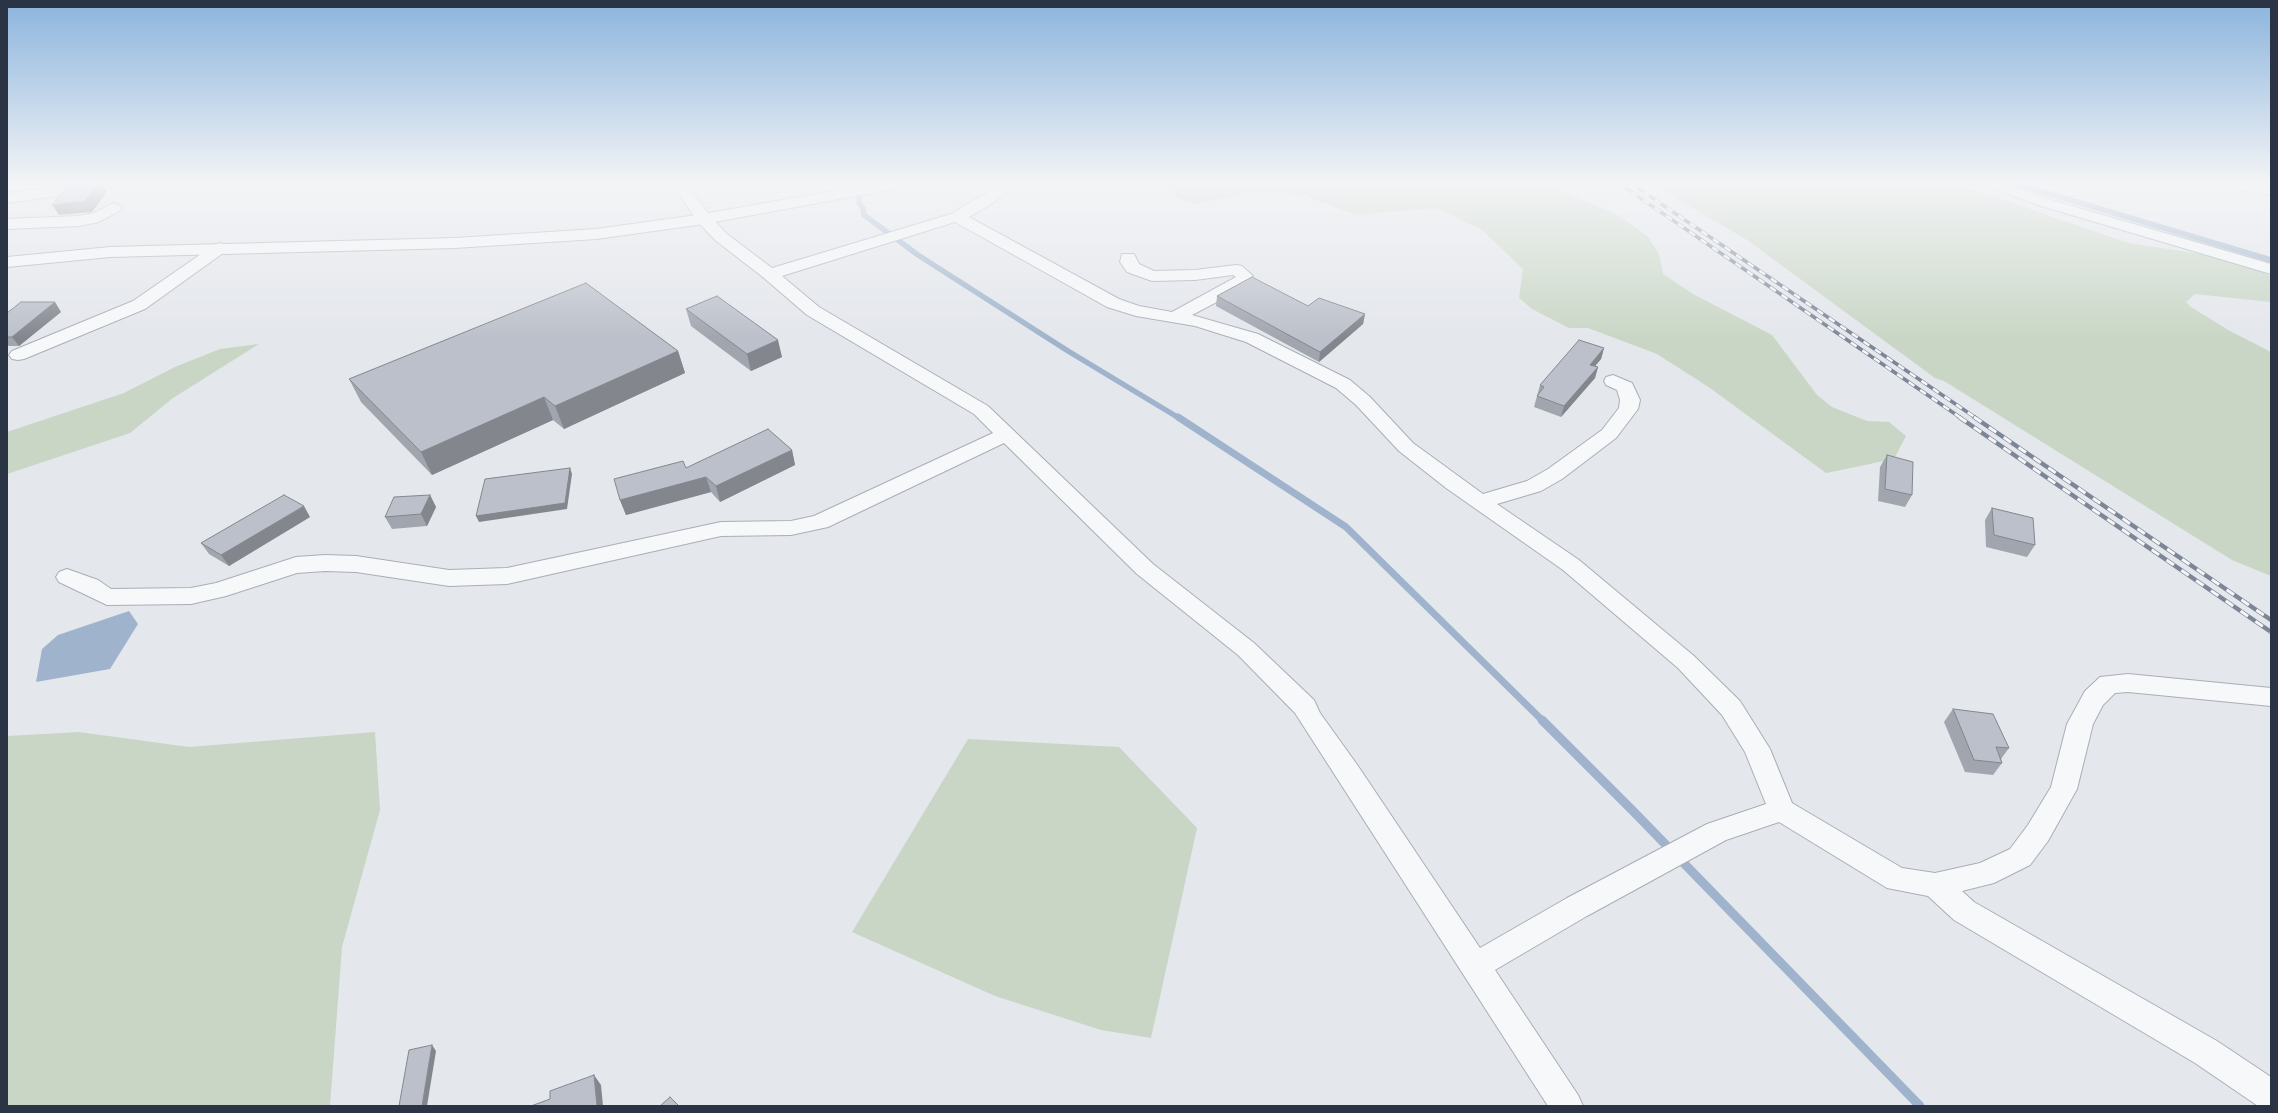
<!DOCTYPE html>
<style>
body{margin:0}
#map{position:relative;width:2278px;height:1113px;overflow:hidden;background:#e4e7ec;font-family:"Golos Text",sans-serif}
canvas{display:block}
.frame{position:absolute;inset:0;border:8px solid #2b3445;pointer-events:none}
</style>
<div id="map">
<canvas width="2278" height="1113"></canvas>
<div class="frame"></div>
</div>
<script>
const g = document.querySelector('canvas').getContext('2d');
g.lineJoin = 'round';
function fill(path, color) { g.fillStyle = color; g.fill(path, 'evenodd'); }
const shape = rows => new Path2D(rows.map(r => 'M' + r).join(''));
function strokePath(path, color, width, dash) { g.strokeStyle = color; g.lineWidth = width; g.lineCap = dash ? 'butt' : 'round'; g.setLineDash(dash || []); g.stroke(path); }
fill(shape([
 [1163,184,1546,184,1618,215,1648,237,1659,254,1663,274,1693,294,1772,335,1817,395,1832,407,1867,421,1889,422,1906,436,1894,459,1826,473,1710,388,1657,354,1588,328,1569,328,1532,309,1519,298,1523,269,1482,230,1436,208,1356,215,1303,195,1244,194,1197,204,1177,198],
 [1652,184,1958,184,2128,243,2222,257,2271,276,2271,302,2195,294,2186,302,2191,307,2230,331,2271,352,2271,576,2232,560,1944,381,1935,378,1747,240],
 [259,344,173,398,130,433,7,474,7,432,124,393,175,367,220,349],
 [79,732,189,747,375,732,380,810,342,947,330,1106,7,1106,7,736],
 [968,739,1119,747,1197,828,1151,1038,1101,1030,995,996,852,932]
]), '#c9d6c5');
fill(shape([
 [129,611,138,624,110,669,36,682,42,649,58,635]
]), '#9fb4cc');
strokePath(shape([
 [860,184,859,203,863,208,864,215,918,255,1068,351,1179,418],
 [2017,184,2271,260]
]), '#9fb4cc', 5.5);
strokePath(shape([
 [1178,417,1346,527,1543,721]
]), '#9fb4cc', 7);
strokePath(shape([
 [1542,720,1634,812,1920,1106]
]), '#9fb4cc', 9);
const minor = shape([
 [77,184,114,184,111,187,106,189,7,203,7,193,77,184],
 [672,184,687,184,710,216,727,234,772,268,951,214,1001,184,1019,184,988,206,969,217,1119,299,1139,306,1172,312,1236,277,1233,275,1195,280,1152,281,1127,272,1120,262,1122,254,1134,254,1139,264,1154,271,1195,270,1236,265,1242,266,1253,276,1247,286,1192,315,1258,334,1350,380,1370,397,1413,443,1483,494,1527,481,1548,469,1602,430,1619,408,1620,400,1617,390,1606,385,1604,381,1606,377,1613,375,1632,383,1640,400,1638,409,1616,438,1562,479,1541,491,1497,504,1579,560,1694,656,1740,701,1770,749,1792,803,1902,868,1935,873,1980,863,2010,849,2028,825,2051,787,2067,724,2085,691,2100,677,2128,674,2271,688,2271,706,2128,692,2115,693,2103,705,2093,724,2077,789,2048,841,2030,865,1994,883,1962,891,1974,902,2217,1041,2271,1077,2271,1106,2258,1106,2195,1063,1954,920,1928,896,1887,888,1779,822,1726,840,1587,916,1495,970,1578,1095,1583,1106,1548,1106,1295,713,1238,655,1137,574,1004,443,828,527,791,535,721,536,507,584,449,586,356,572,325,571,297,573,226,596,191,604,107,605,59,582,56,577,59,572,67,569,98,580,111,589,191,588,216,583,296,557,325,555,356,556,449,570,507,568,721,522,791,521,814,516,993,433,974,414,807,315,764,278,715,240,698,222,672,184],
 [955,222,1107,307,1136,316,1195,326,1246,342,1336,388,1356,405,1399,451,1446,488,1563,570,1678,668,1722,715,1745,752,1766,804,1707,824,1567,898,1480,948,1358,766,1320,713,1314,700,1254,643,1153,564,988,406,819,307,782,276,955,222],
 [1987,184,2008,184,2048,199,2271,264,2271,274,2038,205,1990,187,1987,184],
 [2226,184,2271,185,2271,195,2234,189,2229,187,2226,184],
 [114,203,119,205,122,208,119,211,99,222,79,226,7,229,7,219,79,216,94,213,114,203],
 [220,243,226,245,228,248,226,251,145,309,24,359,18,360,12,359,9,355,12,351,133,301,214,245,220,243]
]);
const tertiary = shape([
 [871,184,902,184,899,187,894,189,704,224,596,239,455,248,110,257,7,267,7,257,110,247,455,238,596,229,704,214,871,184]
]);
strokePath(minor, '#a9aeb7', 2);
strokePath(tertiary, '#a9aeb7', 2);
fill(minor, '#f7f8fa');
fill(tertiary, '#f7f8fa');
const railFar1 = shape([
 [1620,184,1961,418],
 [1632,184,1976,418]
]);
const rail = shape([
 [1959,417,2271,632],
 [1974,417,2271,620]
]);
strokePath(railFar1, '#7d8696', 3.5);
strokePath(rail, '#7d8696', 4.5);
strokePath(railFar1, '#f4f6f9', 2.5, [7]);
strokePath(rail, '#f4f6f9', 3, [9]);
fill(shape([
 [1217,296,1365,314,1363,324,1319,362,1216,306],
 [686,309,782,357,751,371,691,326],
 [61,312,19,346,7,346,7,313],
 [1604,348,1601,359,1595,366,1598,367,1595,378,1561,417,1534,407,1540,385],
 [678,351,685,373,564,429,553,420,432,475,361,402,349,379],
 [792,450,795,465,720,502,711,492,626,515,620,500,686,468],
 [1887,455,1912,495,1905,507,1878,501,1880,467],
 [430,495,436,507,427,526,392,529,385,517],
 [1992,508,2035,545,2027,557,1986,547,1985,520],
 [310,517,229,566,209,554,201,543],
 [1953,709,2009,748,2001,759,2002,763,1993,775,1965,772,1944,722]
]), '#a1a5ae');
fill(shape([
 [99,184,102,184,107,192,92,212,59,215,52,205],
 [55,302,61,312,19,346,12,337],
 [1365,314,1363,324,1319,362,1320,352],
 [778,340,782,357,751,371,747,354],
 [1604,348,1601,359,1587,376,1590,365],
 [678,351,685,373,564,429,555,406],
 [1598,367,1595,378,1561,417,1564,406],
 [544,397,553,420,432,475,421,452],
 [792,450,795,465,720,502,716,486],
 [570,468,572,474,567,509,479,522,476,516],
 [706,477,711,492,626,515,620,500],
 [430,495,436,507,427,526,421,514],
 [304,506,310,517,229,566,221,555],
 [432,1045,436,1051,427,1106,422,1106],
 [594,1075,601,1085,603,1106,597,1106]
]), '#83868d');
const building = shape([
 [79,184,99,184,85,201,52,205,69,185,79,184],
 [1252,277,1308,306,1319,298,1365,314,1320,352,1217,296,1252,277],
 [586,283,678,351,555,406,544,397,421,452,349,379,586,283],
 [717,296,778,340,747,354,686,309,717,296],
 [21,302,55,302,12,337,7,337,7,313,21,302],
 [1579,340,1604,348,1590,365,1598,367,1564,406,1537,396,1544,387,1540,385,1579,340],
 [768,429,792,450,716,486,706,477,620,500,614,479,683,461,686,468,768,429],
 [1887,455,1913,462,1912,495,1885,489,1887,455],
 [570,468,565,503,476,516,485,479,570,468],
 [284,495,304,506,221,555,201,543,284,495],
 [430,495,421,514,385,517,394,497,430,495],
 [1992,508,2033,518,2035,545,1994,535,1992,508],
 [1953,709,1993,714,2009,748,1996,747,2002,763,1974,760,1953,709],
 [432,1045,422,1106,399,1106,409,1050,432,1045],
 [594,1075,597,1106,531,1106,550,1099,550,1091,594,1075],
 [670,1097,679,1106,660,1106,670,1097]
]);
fill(building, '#bbc0ca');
strokePath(building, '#83868d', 1);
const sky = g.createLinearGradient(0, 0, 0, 339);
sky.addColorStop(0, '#8bb4dd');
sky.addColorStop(0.54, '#f3f4f6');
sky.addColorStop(1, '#f3f4f600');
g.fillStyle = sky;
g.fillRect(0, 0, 2278, 339);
</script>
